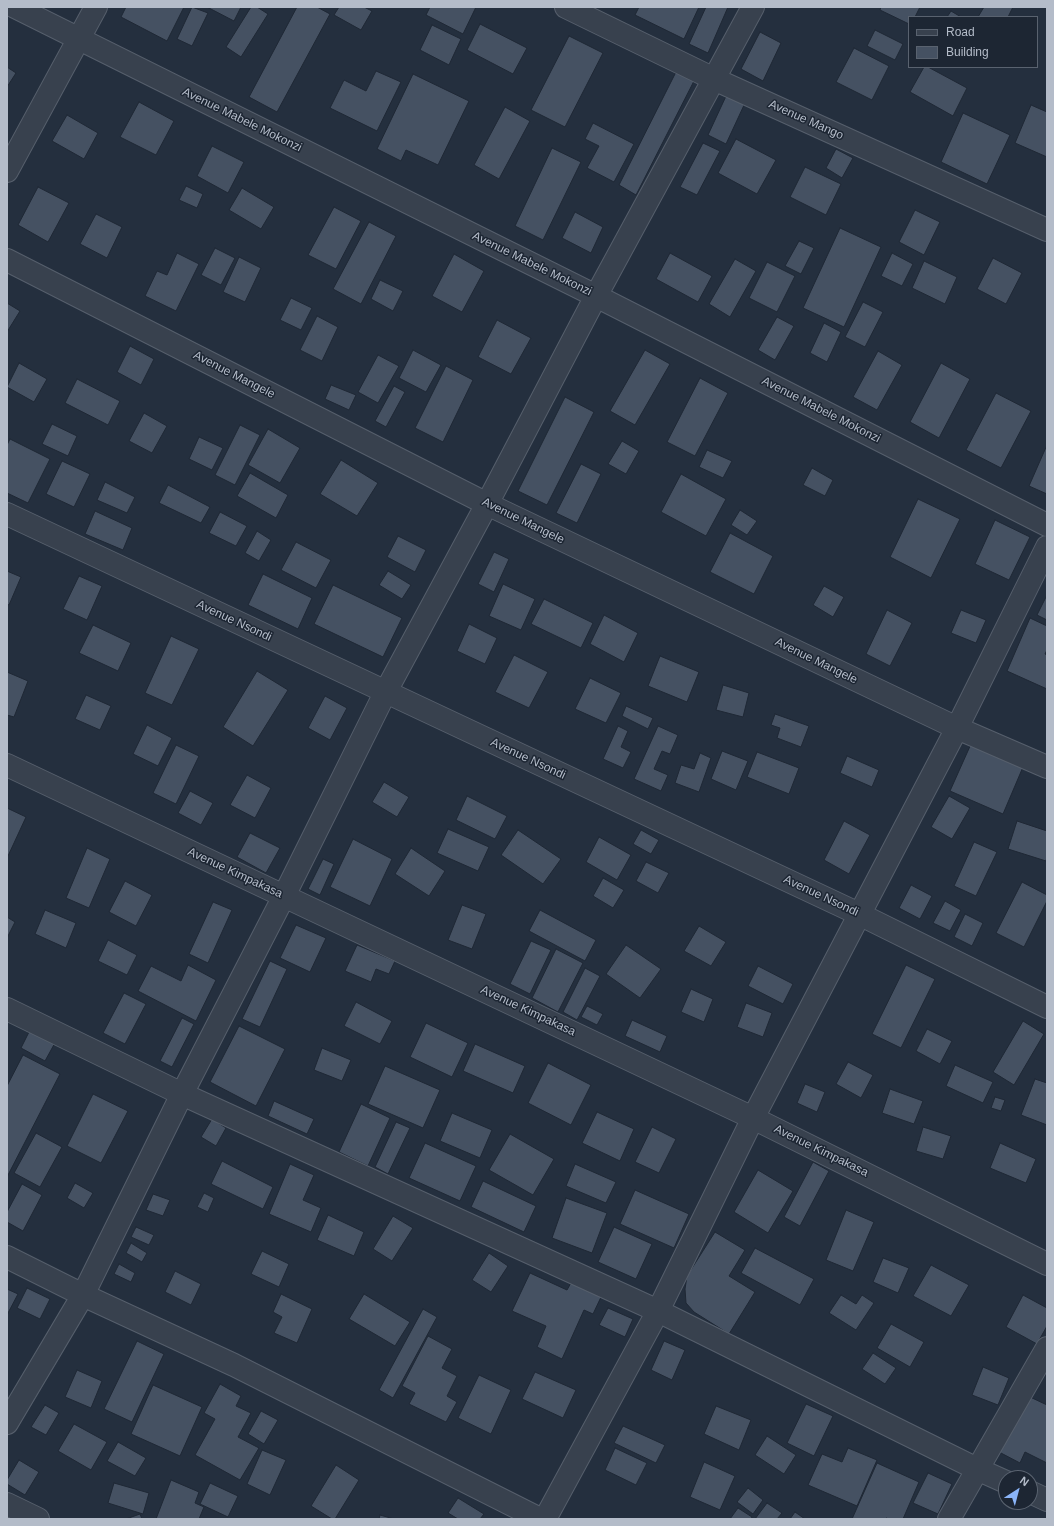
<!DOCTYPE html>
<style>
body{margin:0}
#map{position:relative;width:1054px;height:1526px;overflow:hidden;background:#242f3e;font-family:Arial,sans-serif}
canvas{display:block}
.frame{position:absolute;inset:0;border:8px solid #b4bcc9;pointer-events:none}
.legend{position:absolute;left:908px;top:16px;width:130px;height:52px;box-sizing:border-box;background:#1d2633;border:1px solid #59626f;margin:0;padding:5px 7px;list-style:none;font-size:12px;color:#b4bcc9}
.legend li{display:flex;align-items:center;gap:8px;height:20px}
.legend b{width:20px;border:1px solid #59626f}
.north{position:absolute;left:998px;top:1470px;width:40px;height:40px;box-sizing:border-box;background:#1d2633;border:1px solid #59626f;border-radius:50%;rotate:36deg;font-size:11px;font-weight:700;line-height:16px;text-align:center;color:#b4bcc9}
.north::after{content:'';display:block;margin:auto;width:14px;height:18px;background:#8ab4f8;clip-path:polygon(50% 0,100% 100%,50% 72%,0 100%)}
</style>
<div id="map">
<canvas width="1054" height="1526"></canvas>
<div class="frame"></div>
<ul class="legend">
<li><b style="height:5px;background:#38414e"></b>Road</li>
<li><b style="height:11px;background:#455162"></b>Building</li>
</ul>
<div class="north">N</div>
</div>
<script>
const g = document.querySelector('canvas').getContext('2d');
g.lineJoin = 'round';
function fill(path, color) { g.fillStyle = color; g.fill(path, 'evenodd'); }
const shape = rows => new Path2D(rows.map(r => 'M' + r).join(''));
function strokePath(path, color, width, dash) { g.strokeStyle = color; g.lineWidth = width; g.lineCap = dash ? 'butt' : 'round'; g.setLineDash(dash || []); g.stroke(path); }
function write(font, color, halo, rows, align = 'center') {
  g.font = font + ' Arial,sans-serif'; g.lineWidth = 3; g.setLineDash([]); g.textBaseline = 'middle'; g.strokeStyle = halo; g.fillStyle = color; for (const [text, x, y, turn = 0] of rows) {
    g.save(); g.translate(x, y); g.rotate((+turn || 0) * Math.PI / 180); g.textAlign = isNaN(turn) ? turn : align; if (halo) g.strokeText(text, 0, 0); g.fillText(text, 0, 0); g.restore();
  }
}
const building = shape([
 [126,7,184,7,167,41,121,17,126,7],
 [192,7,208,13,192,46,177,39,192,7],
 [207,7,241,7,234,21,207,7],
 [251,7,257,7,268,14,241,57,226,47,251,7],
 [297,7,317,7,330,14,277,112,249,97,297,7],
 [339,7,364,7,372,11,361,30,334,15,339,7],
 [430,7,476,7,463,34,426,15,430,7],
 [639,7,699,7,684,39,635,15,639,7],
 [706,7,728,7,708,53,689,44,706,7],
 [881,7,920,7,915,17,909,17,909,24,880,10,881,7],
 [984,7,1013,7,1008,17,978,17,984,7],
 [951,11,961,17,947,17,951,11],
 [480,24,527,48,513,74,467,50,480,24],
 [432,25,461,39,449,65,420,50,432,25],
 [875,30,903,44,895,60,867,46,875,30],
 [760,32,781,43,763,81,741,69,760,32],
 [569,36,603,53,565,127,531,110,569,36],
 [854,48,889,66,872,100,836,82,854,48],
 [7,67,16,73,7,87,7,67],
 [924,67,928,67,967,88,953,116,910,92,924,67],
 [677,70,695,79,636,195,619,185,677,70],
 [376,71,401,82,377,131,330,108,344,80,366,91,376,71],
 [413,74,469,101,438,165,406,150,401,161,377,149,413,74],
 [727,94,745,103,726,144,708,135,727,94],
 [139,102,174,121,156,155,120,137,139,102],
 [1031,105,1047,112,1047,157,1015,143,1031,105],
 [505,107,530,121,499,179,474,165,505,107],
 [963,113,1010,135,987,184,941,162,963,113],
 [67,115,98,133,84,159,52,141,67,115],
 [593,123,634,144,614,182,587,168,599,146,585,139,593,123],
 [736,139,776,160,757,194,718,173,736,139],
 [703,143,720,151,697,195,680,187,703,143],
 [212,146,244,162,228,193,197,176,212,146],
 [552,148,581,162,543,240,515,226,552,148],
 [836,149,853,158,842,178,826,168,836,149],
 [805,167,841,184,826,215,790,197,805,167],
 [186,186,203,194,197,208,179,200,186,186],
 [38,187,69,203,48,242,18,225,38,187],
 [242,188,274,207,261,229,229,210,242,188],
 [334,207,361,221,336,269,308,255,334,207],
 [915,210,940,222,924,255,899,242,915,210],
 [575,212,603,227,591,253,562,238,575,212],
 [96,214,122,227,107,258,80,244,96,214],
 [369,222,396,236,361,304,333,289,369,222],
 [840,228,881,247,844,327,803,308,840,228],
 [799,241,814,248,801,274,785,266,799,241],
 [215,248,235,258,221,285,201,275,215,248],
 [177,253,199,264,176,311,145,296,157,271,167,275,177,253],
 [670,253,712,276,698,302,656,279,670,253],
 [892,253,913,264,902,286,881,276,892,253],
 [454,254,484,271,462,312,432,296,454,254],
 [239,257,261,268,245,302,223,292,239,257],
 [993,258,1022,273,1006,304,977,289,993,258],
 [735,259,756,271,730,317,709,304,735,259],
 [924,261,957,277,945,304,912,288,924,261],
 [767,262,795,276,777,312,749,298,767,262],
 [380,280,403,291,393,311,371,299,380,280],
 [291,298,312,308,301,330,280,320,291,298],
 [863,302,883,312,865,347,845,337,863,302],
 [7,303,20,311,7,332,7,303],
 [317,316,338,327,322,361,300,350,317,316],
 [777,317,794,326,775,360,758,350,777,317],
 [497,320,531,338,511,374,478,357,497,320],
 [824,323,841,332,827,362,810,353,824,323],
 [130,346,154,359,141,385,117,372,130,346],
 [413,350,441,365,426,392,399,378,413,350],
 [645,350,670,364,635,425,610,411,645,350],
 [878,351,902,365,877,410,853,397,878,351],
 [378,355,399,366,378,403,358,392,378,355],
 [19,363,47,379,34,402,7,387,19,363],
 [941,363,970,379,939,438,910,422,941,363],
 [446,366,473,380,443,442,415,428,446,366],
 [700,378,728,393,695,456,667,442,700,378],
 [77,379,120,401,108,425,65,403,77,379],
 [331,385,356,395,349,410,325,399,331,385],
 [394,386,405,392,386,427,375,421,394,386],
 [996,393,1031,411,1001,468,966,450,996,393],
 [565,397,594,412,547,505,518,491,565,397],
 [144,413,167,426,152,453,129,441,144,413],
 [52,424,77,436,68,456,42,444,52,424],
 [240,425,260,435,235,485,215,475,240,425],
 [268,429,300,448,280,483,248,465,268,429],
 [199,437,223,448,212,470,189,459,199,437],
 [10,439,50,459,28,503,7,493,7,445,10,439],
 [622,441,639,451,626,474,608,464,622,441],
 [1047,445,1047,494,1029,486,1047,445],
 [707,450,732,461,723,478,699,467,707,450],
 [341,460,378,483,357,516,320,494,341,460],
 [62,461,90,474,74,507,46,494,62,461],
 [581,464,601,474,577,523,556,513,581,464],
 [812,468,833,480,825,496,803,485,812,468],
 [250,473,288,495,276,518,237,496,250,473],
 [681,474,726,499,706,536,661,512,681,474],
 [105,482,135,497,127,513,97,500,105,482],
 [168,485,210,507,201,523,159,503,168,485],
 [918,499,960,519,931,578,890,557,918,499],
 [740,510,757,521,747,535,731,525,740,510],
 [95,511,132,528,123,550,85,534,95,511],
 [220,512,247,526,236,546,209,533,220,512],
 [995,520,1030,537,1009,580,975,564,995,520],
 [257,531,271,540,259,561,245,553,257,531],
 [730,533,773,556,754,594,710,572,730,533],
 [398,536,426,550,415,572,387,557,398,536],
 [296,542,331,560,316,588,281,570,296,542],
 [494,552,509,559,494,592,478,584,494,552],
 [7,571,21,577,9,605,7,604,7,571],
 [388,571,411,585,402,599,379,585,388,571],
 [263,574,312,598,298,629,248,605,263,574],
 [79,576,102,586,87,620,63,609,79,576],
 [503,584,535,599,521,630,489,616,503,584],
 [333,585,402,618,383,657,314,624,333,585],
 [824,586,844,597,833,617,813,605,824,586],
 [1047,595,1047,620,1037,615,1047,595],
 [544,599,593,623,581,648,531,624,544,599],
 [887,610,912,623,890,666,866,654,887,610],
 [961,610,986,620,976,643,951,633,961,610],
 [604,615,638,633,624,662,590,644,604,615],
 [1030,618,1047,626,1047,650,1045,654,1047,655,1047,689,1007,671,1030,618],
 [469,624,497,638,485,664,457,651,469,624],
 [93,625,131,643,118,671,79,653,93,625],
 [171,636,199,649,172,705,145,693,171,636],
 [514,655,548,672,529,708,495,692,514,655],
 [660,656,699,672,687,702,648,686,660,656],
 [257,671,288,690,253,746,223,727,257,671],
 [7,672,28,681,14,717,7,715,7,672],
 [590,678,621,693,606,723,575,709,590,678],
 [723,685,749,693,743,717,716,710,723,685],
 [86,695,111,706,100,730,75,719,86,695],
 [325,696,347,708,330,740,308,728,325,696],
 [626,706,653,718,648,729,622,716,626,706],
 [775,714,809,726,801,747,777,738,780,728,771,725,775,714],
 [147,725,172,738,158,766,133,754,147,725],
 [618,726,628,731,621,747,631,752,623,768,603,759,618,726],
 [658,726,678,735,670,754,662,751,654,769,668,775,661,791,634,779,658,726],
 [971,744,1023,767,1003,814,950,791,971,744],
 [176,745,199,756,176,804,153,793,176,745],
 [722,751,748,761,736,790,711,779,722,751],
 [757,752,799,768,789,794,747,777,757,752],
 [700,753,711,758,699,792,675,783,681,765,694,769,700,753],
 [847,756,879,770,872,787,840,773,847,756],
 [247,775,271,788,255,818,230,805,247,775],
 [384,782,409,797,397,817,372,802,384,782],
 [190,791,213,803,201,825,178,813,190,791],
 [467,796,507,816,495,839,456,820,467,796],
 [949,796,970,808,952,839,931,827,949,796],
 [7,808,26,817,8,856,7,855,7,808],
 [844,821,870,835,849,874,824,860,844,821],
 [1017,821,1047,831,1047,857,1046,861,1008,849,1017,821],
 [448,829,489,847,478,871,437,853,448,829],
 [518,830,561,859,543,884,501,855,518,830],
 [641,830,659,840,651,854,633,844,641,830],
 [250,833,280,848,266,873,237,857,250,833],
 [599,837,631,855,617,880,586,862,599,837],
 [353,839,392,859,370,906,330,887,353,839],
 [974,842,997,852,976,896,954,886,974,842],
 [87,848,110,859,89,908,66,898,87,848],
 [411,848,445,871,429,896,395,874,411,848],
 [323,859,334,864,320,895,308,889,323,859],
 [646,862,669,873,658,893,636,881,646,862],
 [603,878,624,890,613,908,593,896,603,878],
 [125,881,152,895,136,926,109,912,125,881],
 [1022,882,1047,895,1047,901,1024,947,996,933,1022,882],
 [911,885,932,896,920,919,899,908,911,885],
 [945,901,961,910,950,931,933,923,945,901],
 [213,902,232,910,208,963,189,954,213,902],
 [462,905,486,914,472,949,448,940,462,905],
 [45,910,76,923,66,948,35,934,45,910],
 [540,910,596,940,585,961,529,931,540,910],
 [965,914,983,923,972,946,954,937,965,914],
 [7,917,15,922,7,938,7,917],
 [296,925,326,938,310,972,280,958,296,925],
 [699,926,726,942,711,966,684,951,699,926],
 [108,940,137,955,127,975,98,961,108,940],
 [531,941,551,950,530,994,510,984,531,941],
 [357,945,395,961,389,974,376,969,371,982,345,971,357,945],
 [626,945,661,969,640,998,606,974,626,945],
 [556,949,583,963,558,1012,532,998,556,949],
 [270,961,287,969,260,1027,242,1019,270,961],
 [188,965,216,980,196,1021,138,991,151,966,181,981,188,965],
 [906,965,935,979,901,1048,872,1034,906,965],
 [758,966,793,984,783,1004,748,986,758,966],
 [585,968,600,976,577,1020,563,1012,585,968],
 [691,989,713,999,704,1022,681,1012,691,989],
 [124,993,146,1004,125,1044,103,1033,124,993],
 [356,1002,392,1021,380,1044,344,1026,356,1002],
 [746,1003,772,1013,763,1037,737,1027,746,1003],
 [587,1006,603,1014,597,1025,581,1017,587,1006],
 [182,1018,194,1024,172,1067,160,1061,182,1018],
 [632,1020,667,1036,660,1052,625,1036,632,1020],
 [1023,1021,1044,1034,1014,1085,993,1072,1023,1021],
 [426,1023,468,1043,452,1077,410,1057,426,1023],
 [239,1026,285,1049,256,1106,210,1082,239,1026],
 [31,1028,56,1041,45,1061,21,1048,31,1028],
 [927,1029,952,1041,940,1064,916,1051,927,1029],
 [475,1044,525,1066,513,1093,463,1071,475,1044],
 [322,1048,351,1060,342,1081,314,1070,322,1048],
 [23,1055,60,1074,7,1177,7,1086,23,1055],
 [848,1062,873,1075,861,1098,836,1084,848,1062],
 [548,1063,591,1085,571,1125,528,1103,548,1063],
 [955,1065,993,1082,983,1103,946,1086,955,1065],
 [385,1066,440,1090,423,1128,368,1104,385,1066],
 [1035,1079,1047,1083,1047,1125,1021,1115,1035,1079],
 [805,1084,825,1092,817,1112,797,1103,805,1084],
 [890,1089,923,1101,914,1124,882,1113,890,1089],
 [93,1094,128,1111,101,1163,67,1146,93,1094],
 [995,1097,1005,1100,1001,1111,991,1108,995,1097],
 [274,1101,314,1119,307,1134,268,1116,274,1101],
 [361,1104,390,1118,368,1166,339,1152,361,1104],
 [597,1112,634,1129,620,1161,582,1143,597,1112],
 [452,1113,492,1130,480,1158,440,1141,452,1113],
 [212,1119,226,1128,216,1146,201,1137,212,1119],
 [396,1122,410,1128,388,1174,375,1167,396,1122],
 [652,1127,676,1139,659,1173,635,1162,652,1127],
 [923,1127,951,1136,943,1159,916,1151,923,1127],
 [36,1133,62,1147,40,1187,14,1173,36,1133],
 [510,1134,554,1159,533,1195,489,1170,510,1134],
 [425,1143,476,1166,460,1201,409,1178,425,1143],
 [1000,1143,1036,1159,1026,1183,990,1168,1000,1143],
 [222,1161,273,1187,263,1209,211,1184,222,1161],
 [813,1162,829,1171,800,1226,784,1217,813,1162],
 [290,1164,314,1175,303,1200,321,1208,311,1232,269,1214,290,1164],
 [575,1164,616,1182,606,1203,566,1186,575,1164],
 [758,1170,793,1191,768,1233,734,1212,758,1170],
 [483,1181,536,1206,524,1232,471,1207,483,1181],
 [75,1183,93,1193,84,1208,67,1198,75,1183],
 [22,1184,42,1195,23,1231,7,1222,7,1212,22,1184],
 [635,1190,689,1214,674,1248,620,1224,635,1190],
 [204,1193,214,1198,208,1212,197,1207,204,1193],
 [153,1194,170,1200,163,1216,146,1210,153,1194],
 [566,1198,607,1213,592,1253,552,1238,566,1198],
 [846,1210,874,1222,853,1271,826,1260,846,1210],
 [328,1215,364,1232,354,1256,317,1240,328,1215],
 [393,1216,413,1228,392,1261,373,1249,393,1216],
 [136,1227,154,1235,149,1245,131,1237,136,1227],
 [614,1227,652,1244,636,1279,598,1262,614,1227],
 [715,1232,745,1250,729,1276,755,1292,729,1334,694,1312,686,1303,685,1289,687,1276,715,1232],
 [131,1243,147,1253,142,1262,126,1253,131,1243],
 [755,1248,814,1279,800,1305,741,1273,755,1248],
 [262,1251,289,1264,279,1287,251,1274,262,1251],
 [489,1253,508,1266,491,1292,472,1280,489,1253],
 [883,1258,909,1268,898,1293,873,1282,883,1258],
 [119,1264,135,1273,131,1282,114,1274,119,1264],
 [931,1265,969,1285,951,1316,913,1296,931,1265],
 [175,1271,201,1284,191,1305,165,1292,175,1271],
 [530,1273,567,1290,572,1281,602,1295,593,1314,584,1310,562,1359,537,1347,546,1326,512,1311,530,1273],
 [27,1288,50,1299,40,1319,17,1308,27,1288],
 [7,1289,18,1294,7,1315,7,1289],
 [281,1294,312,1309,297,1343,274,1333,282,1317,273,1312,281,1294],
 [364,1294,410,1322,395,1346,349,1319,364,1294],
 [841,1295,856,1304,862,1295,874,1303,856,1330,829,1313,841,1295],
 [1023,1295,1047,1308,1047,1326,1037,1344,1006,1327,1023,1295],
 [608,1308,633,1319,625,1337,599,1325,608,1308],
 [423,1309,437,1317,393,1398,379,1390,423,1309],
 [891,1324,924,1342,910,1367,877,1348,891,1324],
 [428,1336,452,1349,442,1368,457,1376,447,1396,457,1402,446,1422,409,1404,415,1393,402,1386,428,1336],
 [137,1341,164,1354,132,1422,104,1409,137,1341],
 [664,1341,685,1350,672,1380,651,1370,664,1341],
 [873,1353,896,1368,885,1384,862,1369,873,1353],
 [983,1367,1009,1378,998,1405,972,1395,983,1367],
 [77,1370,102,1381,91,1408,65,1397,77,1370],
 [535,1372,576,1390,563,1418,522,1399,535,1372],
 [479,1375,511,1390,491,1434,458,1418,479,1375],
 [220,1384,241,1396,236,1406,251,1413,238,1437,259,1448,240,1480,195,1455,215,1419,204,1413,220,1384],
 [153,1385,202,1407,180,1456,131,1434,153,1385],
 [1028,1396,1047,1405,1047,1463,1025,1452,1020,1463,999,1452,1028,1396],
 [806,1404,833,1416,814,1456,787,1443,806,1404],
 [45,1405,59,1413,46,1435,31,1427,45,1405],
 [716,1406,751,1420,739,1450,704,1434,716,1406],
 [261,1411,278,1420,264,1444,248,1434,261,1411],
 [74,1424,107,1442,91,1470,58,1451,74,1424],
 [623,1426,665,1445,656,1463,614,1443,623,1426],
 [767,1436,796,1455,784,1474,755,1455,767,1436],
 [118,1442,146,1458,135,1476,107,1461,118,1442],
 [615,1448,647,1463,636,1485,605,1470,615,1448],
 [848,1448,877,1460,857,1506,808,1485,822,1454,842,1462,848,1448],
 [262,1450,286,1460,270,1495,247,1484,262,1450],
 [19,1460,39,1472,25,1495,7,1484,7,1480,19,1460],
 [704,1462,735,1476,720,1510,690,1497,704,1462],
 [877,1463,919,1482,903,1519,889,1519,886,1518,885,1519,852,1519,877,1463],
 [336,1465,359,1480,335,1519,332,1519,311,1506,336,1465],
 [928,1473,952,1484,938,1514,913,1503,928,1473],
 [171,1480,199,1492,195,1503,204,1507,199,1519,156,1519,171,1480],
 [114,1483,149,1493,143,1514,108,1503,114,1483],
 [210,1483,238,1496,228,1517,200,1504,210,1483],
 [748,1488,763,1500,753,1514,737,1502,748,1488],
 [458,1498,484,1514,480,1519,458,1519,448,1513,458,1498],
 [767,1503,782,1513,777,1519,755,1519,767,1503],
 [738,1508,752,1517,751,1519,730,1519,738,1508],
 [795,1512,805,1519,790,1519,795,1512],
 [140,1514,142,1519,126,1519,140,1514],
 [380,1515,394,1519,379,1519,380,1515]
]);
fill(building, '#455162');
strokePath(building, '#1f2835', 1);
const minor = shape([
 [15,7,596,296,1047,525],
 [566,7,714,79,1047,230],
 [7,171,96,7],
 [7,260,487,504,957,728,1047,767],
 [7,514,859,914,1047,1007],
 [7,765,753,1118,1047,1264],
 [7,1009,182,1094,658,1311,977,1469,1006,1482],
 [7,1257,83,1295,234,1365,540,1519],
 [7,1423,83,1295,182,1094,284,896,385,693,487,504,596,296,753,7],
 [1030,1492,1047,1500],
 [7,1504,38,1519],
 [545,1519,658,1311,753,1118,957,728,1047,547],
 [949,1519,1047,1348]
]);
strokePath(minor, '#565f6c', 24);
strokePath(minor, '#38414e', 22);
write('12px', '#b4bcc9', '#1d2633', [
 ["Avenue Mabele Mokonzi",242,120,26],
 ["Avenue Mango",806,120,24],
 ["Avenue Mabele Mokonzi",532,264,26],
 ["Avenue Mangele",234,375,27],
 ["Avenue Mabele Mokonzi",821,410,27],
 ["Avenue Mangele",523,521,26],
 ["Avenue Nsondi",234,621,25],
 ["Avenue Mangele",816,661,26],
 ["Avenue Nsondi",528,759,25],
 ["Avenue Kimpakasa",235,873,25],
 ["Avenue Nsondi",821,896,25],
 ["Avenue Kimpakasa",528,1011,25],
 ["Avenue Kimpakasa",821,1151,26]
]);
</script>
